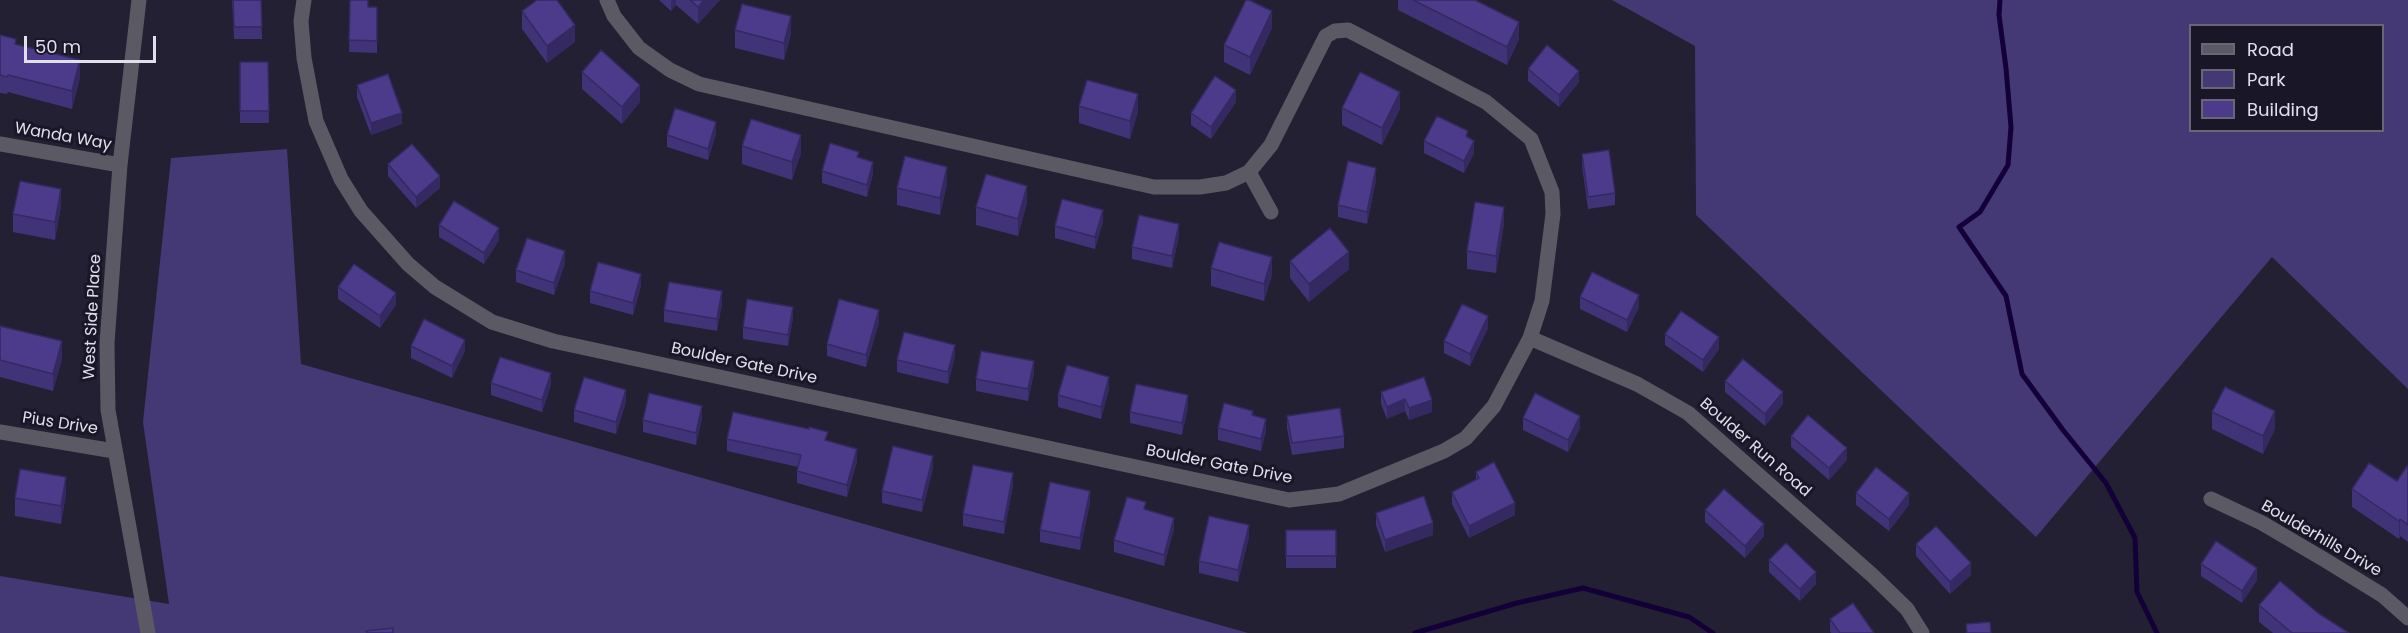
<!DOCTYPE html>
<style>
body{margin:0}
#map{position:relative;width:2408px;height:633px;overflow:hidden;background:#222032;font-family:Poppins,sans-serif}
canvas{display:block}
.legend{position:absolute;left:2189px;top:24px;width:195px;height:108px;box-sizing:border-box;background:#191628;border:2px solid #696676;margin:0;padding:8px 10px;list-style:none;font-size:18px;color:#e0dfec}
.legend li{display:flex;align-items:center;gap:12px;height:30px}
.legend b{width:30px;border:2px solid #696676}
.scale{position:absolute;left:24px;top:36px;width:132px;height:27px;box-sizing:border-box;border:3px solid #e0dfec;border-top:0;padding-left:8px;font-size:18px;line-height:21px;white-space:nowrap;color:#e0dfec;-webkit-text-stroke:4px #191628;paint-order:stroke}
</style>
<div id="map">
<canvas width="2408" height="633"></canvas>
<ul class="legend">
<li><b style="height:8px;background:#5b5a64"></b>Road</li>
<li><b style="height:16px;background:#443975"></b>Park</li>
<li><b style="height:16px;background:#4b3b8a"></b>Building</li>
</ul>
<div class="scale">50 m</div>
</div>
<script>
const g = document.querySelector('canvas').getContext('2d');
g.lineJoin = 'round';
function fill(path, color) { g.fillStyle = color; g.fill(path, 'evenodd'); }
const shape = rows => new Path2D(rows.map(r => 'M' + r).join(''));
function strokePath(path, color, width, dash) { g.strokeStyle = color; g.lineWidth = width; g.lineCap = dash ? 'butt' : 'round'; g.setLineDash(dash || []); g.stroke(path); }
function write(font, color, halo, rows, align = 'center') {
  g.font = font + ' Poppins,sans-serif'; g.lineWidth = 6; g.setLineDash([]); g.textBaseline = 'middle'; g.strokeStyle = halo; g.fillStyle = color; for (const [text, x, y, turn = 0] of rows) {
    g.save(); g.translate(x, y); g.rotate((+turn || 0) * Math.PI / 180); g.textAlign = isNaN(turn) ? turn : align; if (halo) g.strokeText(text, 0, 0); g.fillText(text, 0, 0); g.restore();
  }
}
fill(shape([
 [1612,0,2408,0,2408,389,2272,257,2036,537,1696,215,1695,46],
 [2190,26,2382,26,2382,130,2190,130],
 [287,149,301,364,1248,633,0,633,0,576,169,604,143,422,171,158]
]), '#443975');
strokePath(shape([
 [2000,0,1999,15,2006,68,2011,127,2008,165,1980,212,1959,227,2006,296,2022,374,2063,430,2106,483,2135,538,2137,592,2157,633],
 [1415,633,1517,603,1583,588,1689,617,1713,633]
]), '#130038', 5);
strokePath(shape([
 [139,0,120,165,107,343,108,410,148,633],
 [304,0,301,21,304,58,316,121,341,179,361,211,408,264,435,287,492,322,553,341,1289,500,1339,494,1444,451,1466,438,1494,406,1530,338,1542,301,1553,214,1552,192,1531,139,1486,102,1348,30,1335,31,1326,36,1271,145,1249,172,1226,183,1200,187,1154,187,699,84,670,70,639,48,614,16,607,0],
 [0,144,120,165],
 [1249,172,1271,212],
 [1530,338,1637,384,1688,413,1872,575,1907,609,1922,633],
 [0,432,114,451],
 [2211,499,2262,523,2325,560,2382,595,2408,618]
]), '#5b5a64', 15);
fill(shape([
 [232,0,261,0,262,39,234,39],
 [350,0,368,7,377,7,377,53,349,52],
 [659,0,720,0,698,24,676,5,671,11],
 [1398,0,1475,0,1519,39,1507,65,1398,10],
 [522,11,575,42,547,63,522,29],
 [1272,28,1250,75,1224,62,1224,45],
 [735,30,791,34,784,60,735,48],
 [0,35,80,78,72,109,8,92,7,94,0,93],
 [240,62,268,62,269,123,240,123],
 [1528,69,1579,82,1559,107,1528,81],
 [582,72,640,102,622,124,582,89],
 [357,85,402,124,371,135,357,97],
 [1236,102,1211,139,1191,125,1191,113],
 [1079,106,1138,112,1130,139,1079,123],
 [1342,108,1400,109,1382,145,1342,125],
 [716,134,708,160,667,147,667,135],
 [1468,138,1474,153,1464,173,1424,153,1424,141],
 [742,146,801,153,792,180,742,164],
 [1582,154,1615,193,1615,205,1588,209,1582,166],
 [859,158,873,174,867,197,822,183,822,171],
 [388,164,440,188,416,208,388,176],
 [1376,180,1367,224,1338,217,1338,205],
 [947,184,940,215,897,205,897,188],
 [1027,203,1018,236,976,225,976,207],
 [61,206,55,240,13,232,13,214],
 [1103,222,1095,249,1055,238,1055,226],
 [1504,224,1496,273,1467,269,1467,251],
 [439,225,499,240,484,264,439,237],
 [1179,236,1172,268,1132,259,1132,247],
 [1290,261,1349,269,1309,302,1290,278],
 [565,263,554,295,516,282,516,270],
 [1211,268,1272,275,1264,301,1211,286],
 [641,286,633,315,590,303,590,291],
 [338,287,396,305,380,328,338,299],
 [1580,297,1639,307,1627,332,1580,309],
 [722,303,717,331,664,322,664,310],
 [793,318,788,346,743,339,743,327],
 [879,322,866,367,827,356,827,344],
 [0,326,62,359,53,391,0,377],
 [1488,328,1470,366,1444,353,1444,341],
 [1665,334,1719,349,1703,372,1665,345],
 [411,346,465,351,452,378,411,358],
 [955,356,948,384,897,372,897,360],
 [1034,373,1028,401,976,391,976,379],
 [1424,377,1432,412,1409,420,1405,411,1387,419,1381,404,1381,392],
 [1725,381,1783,404,1765,426,1725,392],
 [491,383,551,385,542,412,491,395],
 [1109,389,1101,419,1058,407,1058,395],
 [626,402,616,434,574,422,574,410],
 [1188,407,1182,435,1130,423,1130,412],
 [2212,412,2275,429,2263,454,2212,429],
 [1253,416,1266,431,1261,451,1218,440,1218,428],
 [1287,416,1344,436,1344,448,1292,455,1287,428],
 [702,418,696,445,643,432,643,420],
 [1523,418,1580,428,1568,452,1523,430],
 [1791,436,1847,460,1829,480,1791,447],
 [727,439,828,441,857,461,847,497,797,483,797,471,798,467,727,451],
 [2408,466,2408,542,2400,536,2399,539,2352,507,2352,489,2397,481],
 [933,468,922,512,882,503,882,491],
 [1476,472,1515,515,1469,538,1452,504,1452,492,1476,480],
 [1013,485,1004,534,963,526,963,514],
 [1856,493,1909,505,1889,531,1856,505],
 [66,494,61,524,15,516,15,498],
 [1090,503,1080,550,1040,542,1040,530],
 [1146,509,1174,529,1164,566,1114,552,1114,540],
 [1705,510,1764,536,1745,558,1705,522],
 [1376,513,1433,535,1385,552,1376,525],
 [1286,530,1336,530,1336,568,1286,568],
 [1249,537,1238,582,1199,573,1199,561],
 [1916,544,1971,575,1950,594,1916,556],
 [1769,560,1816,584,1800,601,1769,572],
 [2201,564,2257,580,2242,603,2201,576],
 [2259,605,2318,613,2349,633,2273,633,2259,622],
 [1830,619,1874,633,1831,633,1830,631]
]), '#403377');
fill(shape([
 [671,0,676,0,676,5,671,11],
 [704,0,720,0,698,24,698,7],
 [1272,11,1272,28,1250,75,1250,57],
 [791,16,791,34,784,60,784,43],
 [1519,22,1519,39,1507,65,1507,47],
 [575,25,575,42,547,63,547,46],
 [80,60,80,78,72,109,72,91],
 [1579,71,1579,82,1559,107,1559,95],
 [640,85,640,102,622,124,622,107],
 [1236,90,1236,102,1211,139,1211,127],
 [1400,92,1400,109,1382,145,1382,128],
 [1138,94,1138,112,1130,139,1130,121],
 [402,113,402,124,371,135,371,123],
 [716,122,716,134,708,160,708,149],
 [801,135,801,153,792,180,792,162],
 [1474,141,1474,153,1464,173,1464,161],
 [873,162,873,174,867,197,867,185],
 [947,167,947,184,940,215,940,198],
 [1376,168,1376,180,1367,224,1367,212],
 [440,176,440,188,416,208,416,197],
 [1027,186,1027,203,1018,236,1018,219],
 [61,189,61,206,55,240,55,222],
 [1504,207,1504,224,1496,273,1496,256],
 [1103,210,1103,222,1095,249,1095,237],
 [1179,224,1179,236,1172,268,1172,256],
 [499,228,499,240,484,264,484,253],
 [565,251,565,263,554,295,554,283],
 [1349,252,1349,269,1309,302,1309,284],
 [1272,257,1272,275,1264,301,1264,284],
 [641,274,641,286,633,315,633,303],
 [722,291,722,303,717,331,717,319],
 [396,293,396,305,380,328,380,316],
 [1639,295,1639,307,1627,332,1627,320],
 [793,307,793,318,788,346,788,335],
 [879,310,879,322,866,367,866,355],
 [1488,316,1488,328,1470,366,1470,354],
 [1719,337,1719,349,1703,372,1703,360],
 [465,340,465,351,452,378,452,366],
 [62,341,62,359,53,391,53,374],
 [955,345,955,356,948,384,948,372],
 [1034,361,1034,373,1028,401,1028,389],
 [551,373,551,385,542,412,542,400],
 [1109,377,1109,389,1101,419,1101,407],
 [626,390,626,402,616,434,616,422],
 [1783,392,1783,404,1765,426,1765,414],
 [1188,395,1188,407,1182,435,1182,423],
 [1405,399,1405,411,1387,419,1387,407],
 [1432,400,1432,412,1409,420,1409,408],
 [702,406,702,418,696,445,696,433],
 [2275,411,2275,429,2263,454,2263,436],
 [1580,416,1580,428,1568,452,1568,440],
 [1266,419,1266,431,1261,451,1261,439],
 [1847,448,1847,460,1829,480,1829,468],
 [857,449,857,461,847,497,847,485],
 [933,456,933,468,922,512,922,500],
 [1013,473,1013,485,1004,534,1004,522],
 [66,477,66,494,61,524,61,506],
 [1090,491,1090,503,1080,550,1080,538],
 [1909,493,1909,505,1889,531,1889,519],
 [1515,503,1515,515,1469,538,1469,526],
 [1174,518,1174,529,1164,566,1164,555],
 [2400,519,2400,536,2399,539,2399,521],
 [1433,523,1433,535,1385,552,1385,540],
 [1764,524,1764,536,1745,558,1745,546],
 [1249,525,1249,537,1238,582,1238,570],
 [1971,563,1971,575,1950,594,1950,582],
 [2257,568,2257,580,2242,603,2242,591],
 [1816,572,1816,584,1800,601,1800,589]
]), '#342961');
const building = shape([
 [233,0,261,0,262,27,234,27,233,0],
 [350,0,368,0,368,7,377,7,377,41,349,40,350,0],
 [537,0,557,0,575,25,547,46,522,11,537,0],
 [690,0,704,0,698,7,690,0],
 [1246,0,1249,0,1272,11,1250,57,1224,45,1246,0],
 [1413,0,1475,0,1519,22,1507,47,1413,0],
 [742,4,791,16,784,43,735,30,742,4],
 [0,35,16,39,15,44,80,60,72,91,8,75,7,77,0,75,0,35],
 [1547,45,1579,71,1559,95,1528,69,1547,45],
 [601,50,640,85,622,107,582,72,601,50],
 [240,62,268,62,269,111,240,111,240,62],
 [1360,72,1400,92,1382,128,1342,108,1360,72],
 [388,74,402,113,371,123,357,85,388,74],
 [1215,76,1236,90,1211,127,1191,113,1215,76],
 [1087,80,1138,94,1130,121,1079,106,1087,80],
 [675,108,716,122,708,149,667,135,675,108],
 [1437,116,1468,131,1466,136,1474,141,1464,161,1424,141,1437,116],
 [751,119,801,135,792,162,742,146,751,119],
 [830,143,859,152,857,157,873,162,867,185,822,171,830,143],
 [412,144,440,176,416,197,388,164,412,144],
 [1609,150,1615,193,1588,197,1582,154,1609,150],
 [905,156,947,167,940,198,897,188,905,156],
 [1348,161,1376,168,1367,212,1338,205,1348,161],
 [986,174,1027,186,1018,219,976,207,986,174],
 [20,181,61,189,55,222,13,214,20,181],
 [1062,199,1103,210,1095,237,1055,226,1062,199],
 [454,201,499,228,484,253,439,225,454,201],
 [1475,202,1504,207,1496,256,1467,251,1475,202],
 [1139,215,1179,224,1172,256,1132,247,1139,215],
 [1330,228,1349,252,1309,284,1290,261,1330,228],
 [527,238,565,251,554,283,516,270,527,238],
 [1219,242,1272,257,1264,284,1211,268,1219,242],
 [598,262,641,274,633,303,590,291,598,262],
 [354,264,396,293,380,316,338,287,354,264],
 [1592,272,1639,295,1627,320,1580,297,1592,272],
 [669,282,722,291,717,319,664,310,669,282],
 [747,299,793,307,788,335,743,327,747,299],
 [839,299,879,310,866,355,827,344,839,299],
 [1462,304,1488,316,1470,354,1444,341,1462,304],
 [1681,311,1719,337,1703,360,1665,334,1681,311],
 [424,319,465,340,452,366,411,346,424,319],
 [0,326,62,341,53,374,0,360,0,326],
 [904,332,955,345,948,372,897,360,904,332],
 [981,351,1034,361,1028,389,976,379,981,351],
 [500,357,551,373,542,400,491,383,500,357],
 [1743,359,1783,392,1765,414,1725,381,1743,359],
 [1067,365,1109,377,1101,407,1058,395,1067,365],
 [584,377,626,390,616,422,574,410,584,377],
 [1424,377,1432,400,1409,408,1405,399,1387,407,1381,392,1424,377],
 [1136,384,1188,395,1182,423,1130,412,1136,384],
 [2225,387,2275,411,2263,436,2212,412,2225,387],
 [649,393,702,406,696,433,643,420,649,393],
 [1535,393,1580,416,1568,440,1523,418,1535,393],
 [1224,403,1253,411,1252,415,1266,419,1261,439,1218,428,1224,403],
 [1340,408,1344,436,1292,443,1287,416,1340,408],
 [733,412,809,429,809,427,828,432,825,440,857,449,847,485,797,471,801,455,727,439,733,412],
 [1808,415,1847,448,1829,468,1791,436,1808,415],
 [893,446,933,456,922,500,882,491,893,446],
 [1494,462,1515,503,1469,526,1452,492,1479,478,1476,472,1494,462],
 [2369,463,2397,481,2407,466,2408,466,2408,525,2400,519,2399,521,2352,489,2369,463],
 [973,465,1013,473,1004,522,963,514,973,465],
 [1876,467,1909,493,1889,519,1856,493,1876,467],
 [20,469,66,477,61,506,15,498,20,469],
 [1050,482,1090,491,1080,538,1040,530,1050,482],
 [1724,489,1764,524,1745,546,1705,510,1724,489],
 [1424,496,1433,523,1385,540,1376,513,1424,496],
 [1127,497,1146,502,1144,509,1174,518,1164,555,1114,540,1127,497],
 [1209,516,1249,525,1238,570,1199,561,1209,516],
 [1936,526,1971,563,1950,582,1916,544,1936,526],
 [1286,530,1336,530,1336,556,1286,556,1286,530],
 [2216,541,2257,568,2242,591,2201,564,2216,541],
 [1786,543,1816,572,1800,589,1769,560,1786,543],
 [2280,581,2318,613,2349,633,2292,633,2259,605,2280,581],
 [1853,603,1874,633,1840,633,1830,619,1853,603],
 [1990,622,1991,633,1967,633,1966,624,1990,622],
 [393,628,393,633,367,633,366,631,393,628]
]);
fill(building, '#4b3b8a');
strokePath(building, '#342961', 1.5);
write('16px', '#e0dfec', '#191628', [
 ["Wanda Way",63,137,10],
 ["West Side Place",93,317,-87],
 ["Boulder Gate Drive",744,364,12],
 ["Pius Drive",60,424,9],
 ["Boulder Run Road",1755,448,41],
 ["Boulder Gate Drive",1219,465,11],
 ["Boulderhills Drive",2321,539,30]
]);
</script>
